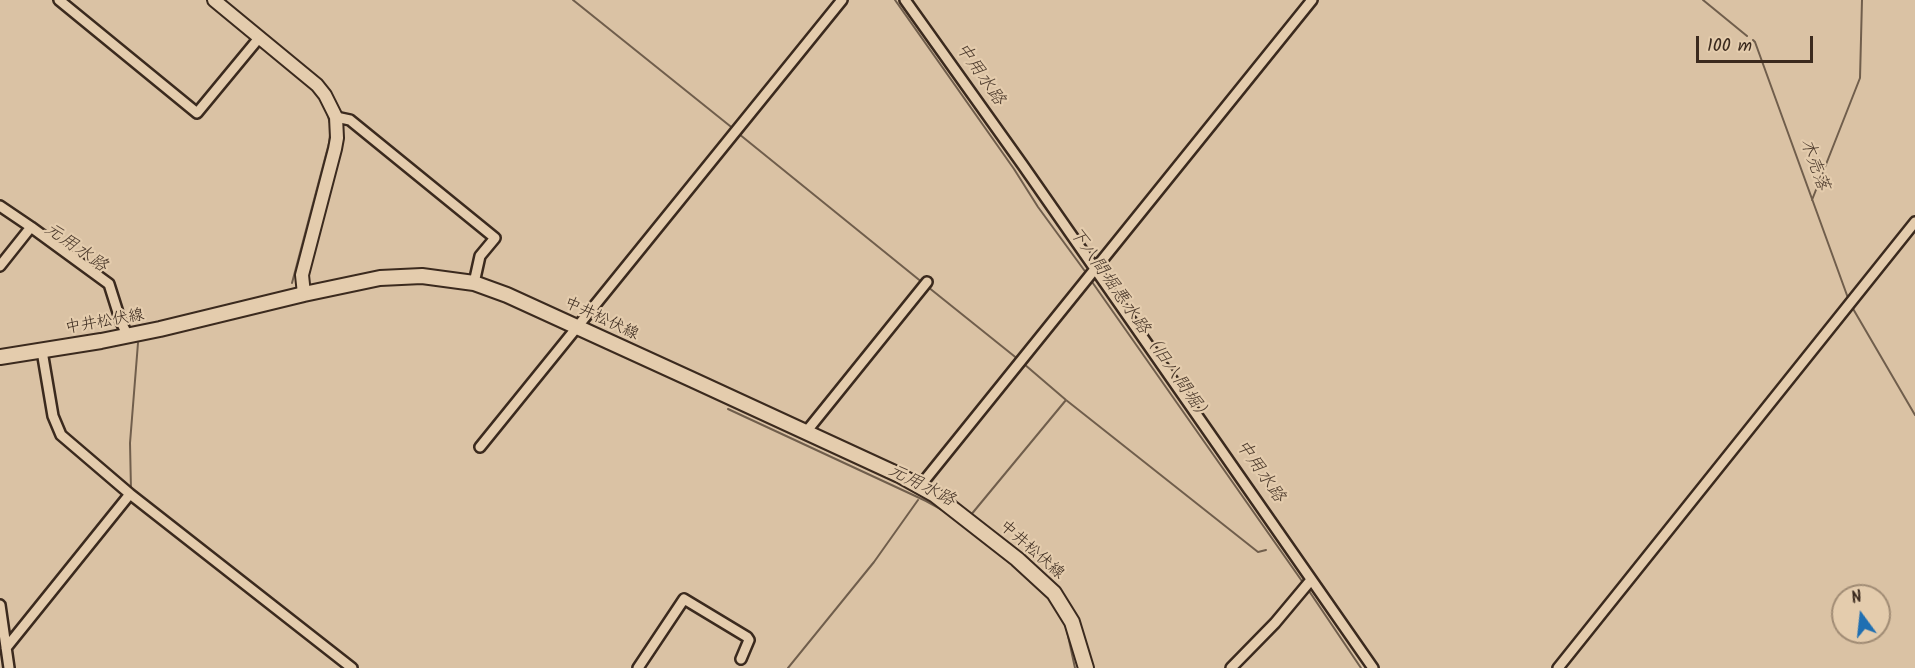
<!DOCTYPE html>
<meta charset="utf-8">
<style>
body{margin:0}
#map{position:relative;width:1915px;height:668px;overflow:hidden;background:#dac2a4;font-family:Kalam,sans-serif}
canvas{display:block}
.north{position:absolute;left:1831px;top:584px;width:60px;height:60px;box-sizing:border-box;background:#e4ccad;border:2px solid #a08b74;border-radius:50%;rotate:345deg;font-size:16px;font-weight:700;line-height:24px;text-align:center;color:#3b2a1e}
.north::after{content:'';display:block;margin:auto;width:21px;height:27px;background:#1f6fb2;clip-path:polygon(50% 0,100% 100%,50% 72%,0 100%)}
.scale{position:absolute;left:1696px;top:36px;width:117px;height:27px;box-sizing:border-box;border:3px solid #3b2a1e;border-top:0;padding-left:8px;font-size:18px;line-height:21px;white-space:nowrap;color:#3b2a1e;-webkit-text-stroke:4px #e4ccad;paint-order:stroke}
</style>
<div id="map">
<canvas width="1915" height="668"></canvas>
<div class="north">N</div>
<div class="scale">100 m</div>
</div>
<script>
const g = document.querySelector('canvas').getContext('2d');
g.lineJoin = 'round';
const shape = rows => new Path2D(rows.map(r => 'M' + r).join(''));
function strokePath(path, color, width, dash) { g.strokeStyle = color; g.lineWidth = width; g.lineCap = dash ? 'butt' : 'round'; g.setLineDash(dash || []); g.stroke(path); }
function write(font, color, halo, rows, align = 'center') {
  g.font = font + ' Kalam,"Klee One",sans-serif'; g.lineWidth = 4.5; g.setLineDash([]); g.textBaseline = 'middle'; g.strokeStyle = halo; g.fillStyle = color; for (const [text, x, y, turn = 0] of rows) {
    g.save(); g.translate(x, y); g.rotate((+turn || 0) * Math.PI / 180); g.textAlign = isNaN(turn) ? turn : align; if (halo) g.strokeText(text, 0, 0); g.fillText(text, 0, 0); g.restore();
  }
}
strokePath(shape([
 [573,0,735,130],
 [895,0,1014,169,1038,207,1087,274],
 [1703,0,1747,36],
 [1753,40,1755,42,1848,298],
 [739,134,923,283],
 [1812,200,1860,78,1862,0],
 [0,212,25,229],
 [30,232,40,239],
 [1090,279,1304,584],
 [292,283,329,143,331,127,327,113],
 [928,287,1019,360],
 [106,289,115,321],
 [1852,307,1915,415],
 [1024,364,1066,400,1258,552,1266,550],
 [728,409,926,501,946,512,1025,575],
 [131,490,130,443,138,343],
 [970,516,1066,400],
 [1279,525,1325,592],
 [1307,588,1361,668],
 [1065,622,1075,668],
 [788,668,874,562,918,500]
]), '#705e4c', 2);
const minor = shape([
 [59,0,197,113,259,38],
 [905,0,1022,164,1373,668],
 [336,117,350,120,495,238,480,256,474,283],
 [0,206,31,227,109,284,121,322,128,336],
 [0,266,31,227],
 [42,351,53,416,61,435,130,494,352,668],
 [806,432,927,282],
 [480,447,842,0],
 [920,486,1312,0],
 [0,605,9,668],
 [6,648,130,494],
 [638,668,684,599,747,637,749,640,741,659],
 [1231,668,1275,623,1311,580],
 [1558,668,1915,222]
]);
const tertiary = shape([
 [214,0,317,85,325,95,336,117,337,138,335,149,302,275,304,294]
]);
const secondary = shape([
 [0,357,101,341,160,329,304,294,380,278,422,276,474,283,507,295,693,380,899,475,935,495,1017,559,1054,593,1072,622,1086,668]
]);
strokePath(minor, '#3b2a1e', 14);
strokePath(tertiary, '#3b2a1e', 16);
strokePath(secondary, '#3b2a1e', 18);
strokePath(minor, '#e4ccad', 9);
strokePath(tertiary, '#e4ccad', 12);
strokePath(secondary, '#e4ccad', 14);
write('16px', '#3b2a1e', '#e4ccad', [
 ["中井松伏線",601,320,25],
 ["中井松伏線",105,323,-10],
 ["中井松伏線",1031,551,41]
]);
write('italic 18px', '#4d3b2d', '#e4ccad', [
 ["中用水路",979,75,55],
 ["木売落",1813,165,70],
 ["元用水路",75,249,35],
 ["下八間堀悪水路（旧八間堀）",1139,326,55],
 ["中用水路",1259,472,55],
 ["元用水路",921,487,27]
]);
</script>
